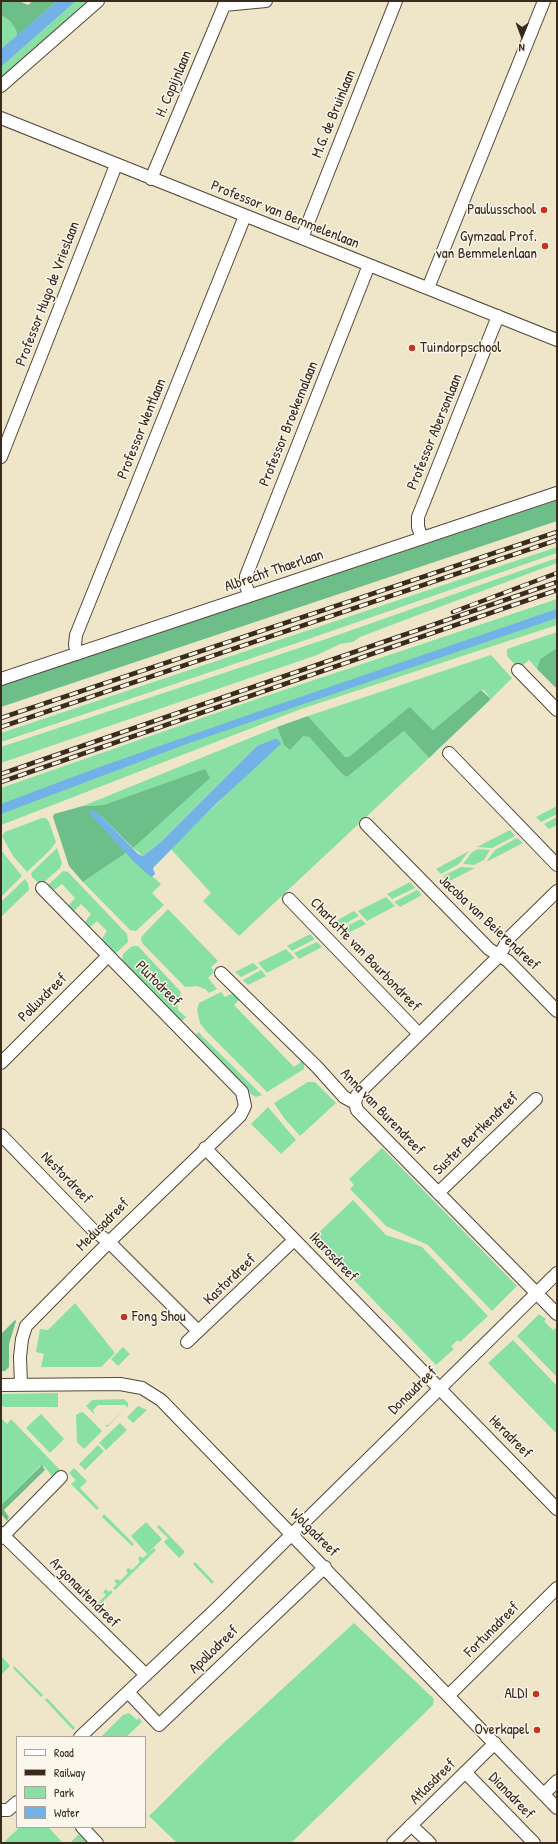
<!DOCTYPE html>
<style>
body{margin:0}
#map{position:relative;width:558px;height:1844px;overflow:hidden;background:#efe5c9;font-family:"Patrick Hand",sans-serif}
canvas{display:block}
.frame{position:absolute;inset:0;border:2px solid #3b2a1e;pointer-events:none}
.legend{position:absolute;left:16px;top:1736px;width:130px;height:92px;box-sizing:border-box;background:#fbf7ec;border:1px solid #aea59a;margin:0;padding:5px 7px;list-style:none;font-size:12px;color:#3b2a1e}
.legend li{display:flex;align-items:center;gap:8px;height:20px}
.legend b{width:20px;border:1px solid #aea59a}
.north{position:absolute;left:502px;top:16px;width:40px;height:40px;-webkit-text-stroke:3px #fbf7ec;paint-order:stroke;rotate:181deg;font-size:11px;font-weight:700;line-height:16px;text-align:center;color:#3b2a1e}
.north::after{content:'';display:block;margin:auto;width:14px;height:18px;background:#3b2a1e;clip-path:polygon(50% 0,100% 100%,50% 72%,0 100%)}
</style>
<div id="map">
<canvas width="558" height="1844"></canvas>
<div class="frame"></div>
<ul class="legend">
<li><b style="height:5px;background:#fff"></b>Road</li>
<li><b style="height:5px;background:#3b2a1e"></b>Railway</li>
<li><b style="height:11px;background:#89e0a4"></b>Park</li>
<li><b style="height:11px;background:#73b2e6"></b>Water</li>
</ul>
<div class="north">N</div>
</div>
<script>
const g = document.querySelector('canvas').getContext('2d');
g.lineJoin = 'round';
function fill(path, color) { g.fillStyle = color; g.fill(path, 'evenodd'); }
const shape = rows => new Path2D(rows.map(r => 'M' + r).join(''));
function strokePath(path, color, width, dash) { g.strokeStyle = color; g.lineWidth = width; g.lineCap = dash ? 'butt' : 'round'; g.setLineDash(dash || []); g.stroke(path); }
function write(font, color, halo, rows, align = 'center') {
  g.font = font + ' "Patrick Hand",sans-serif'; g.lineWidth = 3; g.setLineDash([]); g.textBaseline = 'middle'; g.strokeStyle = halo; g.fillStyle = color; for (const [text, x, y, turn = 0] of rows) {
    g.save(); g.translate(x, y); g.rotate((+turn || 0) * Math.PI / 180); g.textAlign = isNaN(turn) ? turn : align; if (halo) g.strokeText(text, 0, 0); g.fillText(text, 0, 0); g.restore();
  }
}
fill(shape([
 [76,1,89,1,1,77,1,67],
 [1,15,10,21,16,30,17,36,1,49],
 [557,547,557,553,294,644,1,742,1,733],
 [557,558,557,563,394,624,360,637,353,642,340,644,317,655,1,763,1,747,329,638],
 [557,599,557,625,301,709,1,825,1,788,245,703],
 [557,632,557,648,540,659,537,669,529,660,523,665,519,664,516,666,507,656,507,649],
 [491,655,512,678,491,699,484,690,481,690,433,730,410,707,362,748,349,757,345,757,308,716],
 [277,727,284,745,290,749,303,735,309,737,343,775,347,777,404,731,429,758,239,936,203,901,211,893,171,849,242,779,280,744,257,746,161,842,143,856,133,848,135,846,104,805,83,806],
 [557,806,557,814,541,822,536,817],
 [557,817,557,825,549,829,544,824],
 [42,818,46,818,49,822,56,842,51,849,27,872,13,856,2,836,5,832],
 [510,830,515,836,492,848,477,847],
 [517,838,523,843,486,862,495,850],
 [57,848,62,863,60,868,41,885,32,877,31,873],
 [478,849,490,850,484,860,474,865,463,864,472,852],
 [1,850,22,876,1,897],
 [469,851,459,864,441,874,436,869],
 [126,853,161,884,152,893,164,905,136,931,130,930,83,882],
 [461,867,475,868,448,882,443,876],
 [63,871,68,872,127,934,128,942,115,954,101,940,107,931,97,921,90,927,85,922,91,914,81,904,74,911,68,906,75,898,62,884,54,890,49,886,47,886],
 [25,879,28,883,29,890,1,917,1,902],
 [410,882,415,888,392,899,387,894],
 [417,890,422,895,400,907,394,902],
 [386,897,395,906,367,921,358,911],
 [168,909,218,961,211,967,214,972,208,978,217,989,209,993,205,989,197,986,185,987,143,944,141,940,142,936],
 [354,911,359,916,341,926,336,921],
 [361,919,366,924,348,933,343,928],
 [310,934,315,939,292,951,287,946],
 [317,942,322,947,299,959,294,953],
 [134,946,138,946,181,992,177,1002,178,1010,186,1017,181,1022,122,961,123,954,131,947],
 [286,949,295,958,267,973,258,963],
 [253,963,259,968,241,977,235,972],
 [261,970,266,976,248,985,243,980],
 [221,992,225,997,235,992,240,999,234,1005,294,1067,302,1061,304,1063,304,1069,267,1092,206,1031,200,1023,197,1010,199,1003],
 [199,1032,202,1036,262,1095,256,1097,252,1095,194,1036],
 [308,1082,315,1082,336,1103,300,1136,284,1118,274,1103],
 [268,1107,296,1140,281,1154,251,1124],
 [382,1148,517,1286,492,1311,428,1245,386,1226,350,1189,354,1185,349,1179],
 [353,1200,386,1235,422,1247,488,1316,460,1342,458,1340,451,1346,454,1349,436,1365,325,1250,322,1252,311,1240],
 [75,1303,115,1353,101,1367,41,1367,44,1354,36,1352,40,1329,48,1330],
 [539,1314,546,1319,544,1321,553,1330,555,1328,557,1330,557,1377,517,1336],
 [513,1340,557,1386,557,1434,488,1363],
 [123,1347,130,1354,118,1366,111,1359],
 [58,1393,58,1407,4,1407,1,1404,1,1394],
 [124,1399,128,1403,128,1406,107,1427,105,1425,108,1425,126,1408,126,1405,98,1405,93,1410,95,1415,86,1406,92,1400],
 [138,1406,147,1410,133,1423,127,1417],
 [83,1412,102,1431,84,1449,77,1442,76,1415,79,1413],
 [41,1414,64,1439,50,1453,26,1428],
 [1,1418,7,1424,11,1419,61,1471,55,1477,52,1476,44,1466,40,1466,1,1505],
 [120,1423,127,1430,106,1450,99,1443],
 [98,1445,104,1451,85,1470,79,1464],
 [74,1468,87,1481,80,1488,99,1508,97,1510,71,1484,76,1480,69,1473],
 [104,1514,134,1544,132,1546,102,1517],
 [146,1522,162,1539,147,1554,131,1536],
 [159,1525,185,1552,179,1558,164,1542,168,1538,157,1527],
 [154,1548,156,1550,115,1590,113,1588,117,1584,114,1581,117,1579,120,1581,128,1573,126,1570,128,1568,132,1570,140,1562,138,1559,140,1556,143,1558],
 [195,1562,214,1582,212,1584,193,1564],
 [106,1589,109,1592,111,1590,113,1592,94,1610,92,1608,95,1606,92,1603,95,1600,98,1603,106,1595,103,1592],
 [354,1623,434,1699,433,1705,291,1843,177,1843,149,1816,217,1749],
 [2,1657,10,1666,1,1675,1,1658],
 [14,1666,43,1695,41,1697,13,1668],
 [47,1698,75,1728,73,1730,45,1700],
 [129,1713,137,1720,139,1718,142,1722,126,1737,101,1737,123,1715],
 [20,1827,48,1827,63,1843,3,1843],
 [79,1834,88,1843,70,1843]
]), '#89e0a4');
fill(shape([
 [1,1,19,1,28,5,33,1,57,1,17,36,16,30,10,21,1,15],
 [557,500,557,521,1,707,1,685],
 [557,648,557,689,537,669,540,659],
 [481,690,491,699,429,758,404,731,347,777,343,775,309,737,303,736,290,750,284,745,277,727,308,716,345,757,349,757,408,708,410,707,433,730],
 [205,769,210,778,133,848,102,817,89,812,126,853,83,882,69,866,53,817,54,814,83,806,104,805],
 [15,1320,16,1321,9,1344,9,1367,5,1371,1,1371,1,1334],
 [42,1465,45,1470,4,1510,9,1517,7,1521,1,1514,1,1505]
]), '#6ebe8a');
fill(shape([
 [57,1,76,1,1,67,1,49],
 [557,609,557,618,192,742,1,814,1,804,94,769,274,706],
 [275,739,278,739,281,744,217,803,153,868,155,874,153,876,151,877,134,862,88,812,93,810,102,817,138,854,143,856,161,842,257,746]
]), '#73b2e6');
const minor = shape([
 [224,5,266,1],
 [1,86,98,1],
 [1,118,557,340],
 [151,179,226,1],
 [302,238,396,1],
 [428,288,544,1],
 [1,457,116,165],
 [422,538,418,527,418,517,498,316],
 [250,596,246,586,246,576,369,265],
 [77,654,75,645,76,635,245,216],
 [518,670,557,710],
 [1,679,557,493],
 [449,753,557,865],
 [366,824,489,949,508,961,557,1011],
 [289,899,419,1034],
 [221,973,317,1067,344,1097,355,1103,357,1110,557,1314],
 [1,1063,108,956],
 [355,1103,357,1095,499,956,509,938,557,891],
 [1,1135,93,1230,109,1242,198,1331],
 [205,1148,557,1509],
 [438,1193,536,1099],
 [187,1342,294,1240],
 [1,1385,120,1384,142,1388,161,1400,557,1808],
 [21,1385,20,1357,22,1339,26,1326,109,1242,240,1116,245,1106,242,1092,42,888],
 [1,1533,146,1675],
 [1,1538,61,1477],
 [128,1692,159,1725,325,1567],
 [449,1695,557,1588],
 [80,1737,218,1607,557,1273],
 [465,1772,534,1843],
 [544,1794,557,1781],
 [1,1810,8,1810,17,1802],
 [411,1825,430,1843],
 [82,1827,97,1843],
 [393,1843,495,1743]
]);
strokePath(minor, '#564638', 14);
strokePath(minor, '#fff', 12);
const rail = shape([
 [453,612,557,573],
 [1,718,557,532],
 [1,727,557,540],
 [1,774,557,582],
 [1,782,557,590]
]);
strokePath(rail, '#3b2a1e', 4.5);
strokePath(rail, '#fbf7ec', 3, [9]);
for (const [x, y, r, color] of [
 [544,210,4,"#c8321e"],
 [545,246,4,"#c8321e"],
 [412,348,4,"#c8321e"],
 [124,1317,4,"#c8321e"],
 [536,1694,4,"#c8321e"],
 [537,1730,4,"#c8321e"]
]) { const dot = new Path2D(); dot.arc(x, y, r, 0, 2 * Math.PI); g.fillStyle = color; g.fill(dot); strokePath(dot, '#fbf7ec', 1.5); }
write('15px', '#3b2a1e', '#fbf7ec', [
 ["H. Copijnlaan",174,84,-67],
 ["M.G. de Bruinlaan",334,114,-68],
 ["Professor van Bemmelenlaan",285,215,22],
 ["Professor Hugo de Vrieslaan",48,294,-69],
 ["Professor Broekemalaan",289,424,-68],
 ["Professor Wentlaan",142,429,-68],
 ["Professor Abersonlaan",435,432,-68],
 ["Albrecht Thaerlaan",274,571,-19],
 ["Jacoba van Beierendreef",489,923,43],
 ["Charlotte van Bourbondreef",365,955,46],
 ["Plutodreef",158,984,45],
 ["Polluxdreef",43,998,-45],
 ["Anna van Burendreef",382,1112,46],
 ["Suster Bertkendreef",476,1134,-44],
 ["Nestordreef",66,1178,46],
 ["Medusadreef",103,1225,-45],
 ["Ikarosdreef",333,1257,46],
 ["Kastordreef",230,1280,-44],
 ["Donaudreef",413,1391,-44],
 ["Heradreef",510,1437,45],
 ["Wolgadreef",314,1533,45],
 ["Argonautendreef",84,1593,45],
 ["Fortunadreef",492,1630,-45],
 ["Apollodreef",214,1650,-44],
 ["Atlasdreef",433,1782,-45],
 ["Dianadreef",511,1796,46]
]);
write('15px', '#3b2a1e', '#fbf7ec', [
 ["Paulusschool",536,210],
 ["Gymzaal Prof.",537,237],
 ["van Bemmelenlaan",537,254],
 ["Tuindorpschool",420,348,"left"],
 ["Fong Shou",132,1317,"left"],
 ["ALDI",528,1694],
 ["Overkapel",529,1730]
], 'right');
</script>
